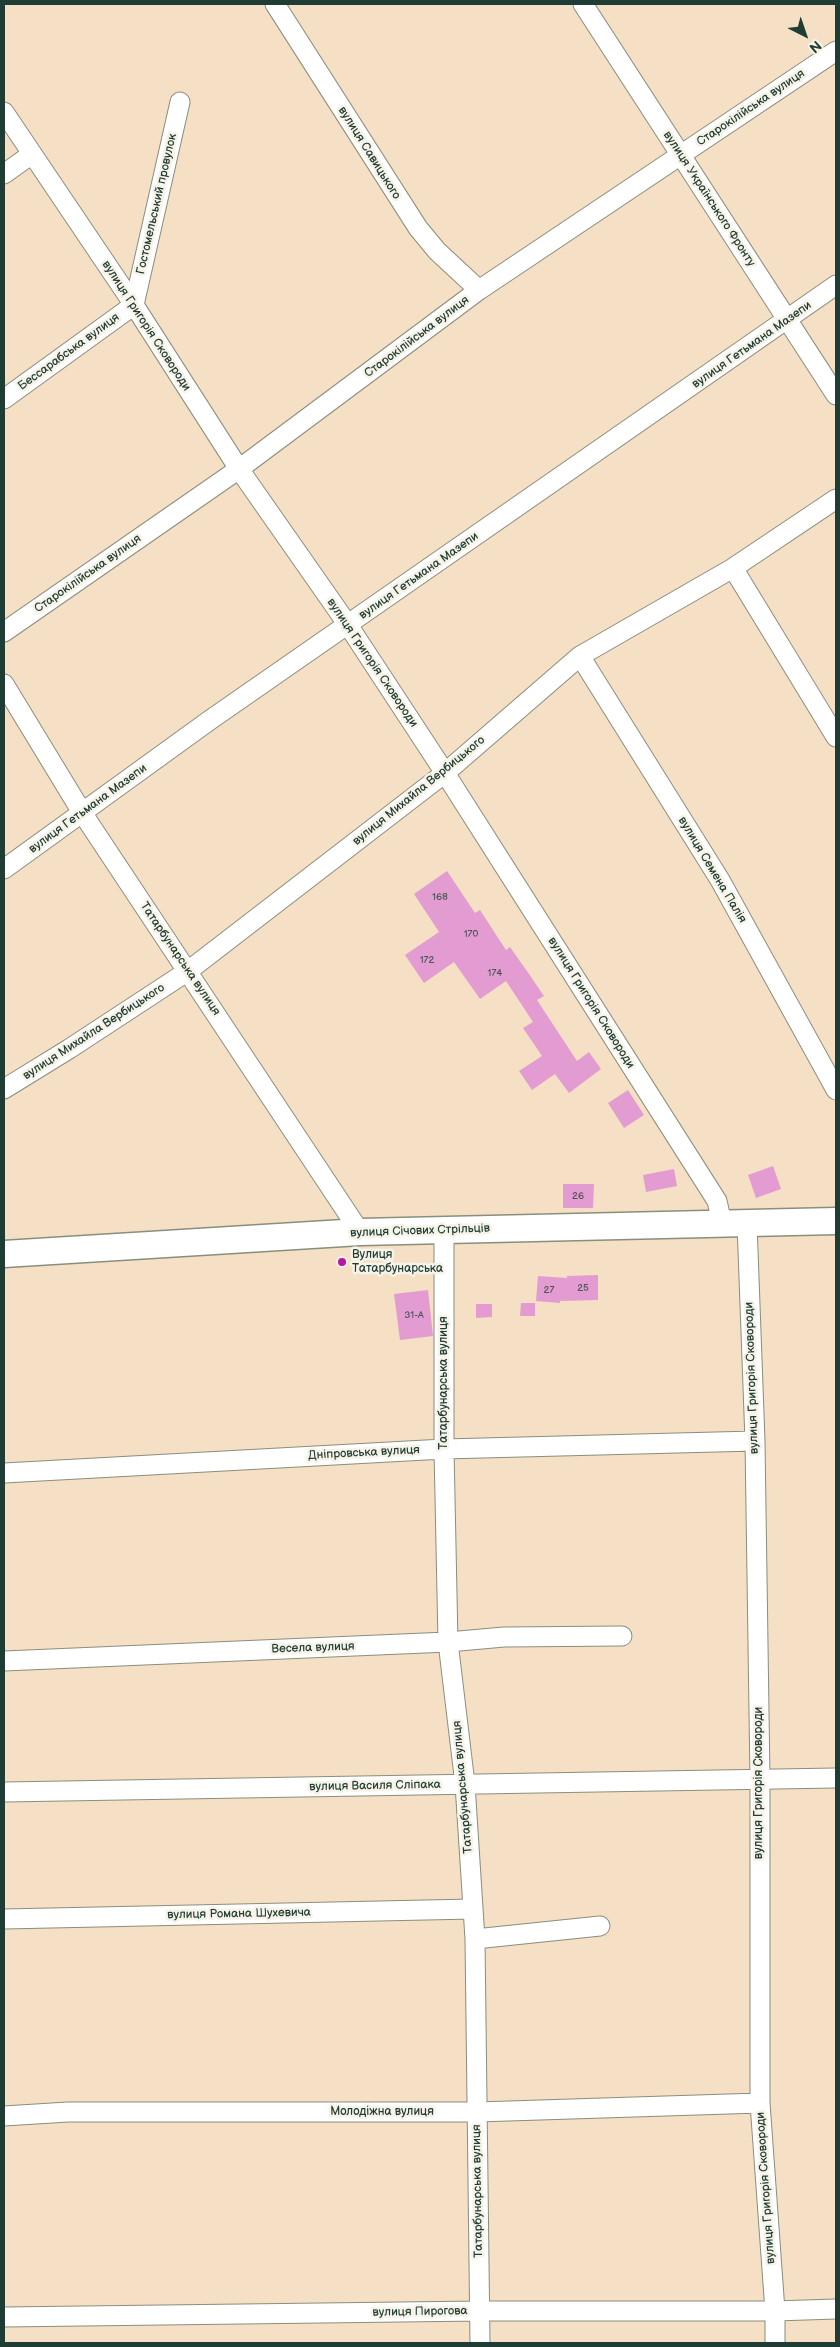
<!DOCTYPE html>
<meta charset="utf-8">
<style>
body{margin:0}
#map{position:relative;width:840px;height:2347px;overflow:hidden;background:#f5dfc5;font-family:"Balsamiq Sans",sans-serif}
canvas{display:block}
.frame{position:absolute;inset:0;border:5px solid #1f3d34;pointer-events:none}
.north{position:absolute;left:780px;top:10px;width:50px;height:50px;-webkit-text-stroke:4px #f7f3e8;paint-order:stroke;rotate:139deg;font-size:14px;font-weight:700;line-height:20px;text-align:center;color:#1f3d34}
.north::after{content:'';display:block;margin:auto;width:18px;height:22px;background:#1f3d34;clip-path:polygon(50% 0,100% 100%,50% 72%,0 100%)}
</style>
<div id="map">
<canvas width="840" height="2347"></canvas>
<div class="frame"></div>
<div class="north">N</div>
</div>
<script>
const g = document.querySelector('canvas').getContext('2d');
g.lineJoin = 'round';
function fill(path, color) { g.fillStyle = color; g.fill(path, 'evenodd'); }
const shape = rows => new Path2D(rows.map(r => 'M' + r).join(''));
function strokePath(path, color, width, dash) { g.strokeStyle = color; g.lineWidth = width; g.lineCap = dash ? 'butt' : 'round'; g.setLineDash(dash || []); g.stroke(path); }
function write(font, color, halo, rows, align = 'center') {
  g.font = font + ' "Balsamiq Sans",sans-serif'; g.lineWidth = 5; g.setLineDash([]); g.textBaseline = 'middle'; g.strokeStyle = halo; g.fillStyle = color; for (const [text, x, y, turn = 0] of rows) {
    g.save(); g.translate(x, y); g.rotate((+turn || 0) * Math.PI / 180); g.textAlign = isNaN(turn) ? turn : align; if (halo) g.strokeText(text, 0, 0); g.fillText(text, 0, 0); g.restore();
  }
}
fill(shape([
 [447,871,475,913,480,910,506,950,510,947,529,974,544,996,537,1000,577,1061,589,1052,601,1069,569,1093,555,1074,532,1090,519,1071,542,1056,523,1028,533,1022,506,981,480,999,454,962,424,983,405,955,439,932,414,894],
 [628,1090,644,1115,624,1128,608,1103],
 [773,1166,781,1189,756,1198,748,1175],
 [674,1169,677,1186,646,1192,643,1175],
 [563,1184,594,1184,593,1208,563,1208],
 [598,1275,598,1300,560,1301,560,1303,536,1301,538,1276,567,1278,567,1276],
 [428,1290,433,1336,400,1340,394,1294],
 [521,1303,535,1303,535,1316,520,1316],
 [476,1304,492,1304,492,1317,476,1318]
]), '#e29cd1');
const street = shape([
 [275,4,418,228,437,251,479,290],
 [583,4,836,395],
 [4,112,134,305,239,469,348,625,445,773,717,1201,722,1223],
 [4,174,32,154],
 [4,399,134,305,180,102],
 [733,568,836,737],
 [4,632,239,469,479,290,836,51],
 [580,656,720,880,836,1090],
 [4,684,83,814,360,1232],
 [4,869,210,720,836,285],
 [4,1089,69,1049,188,971,445,773,580,656,733,568,836,499],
 [747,1223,755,1441,760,1779,760,2103,775,2311,775,2343],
 [444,1231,444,1449,448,1642,465,1784,475,1939,480,2343],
 [4,1473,444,1449,755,1441],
 [4,1661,448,1642,504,1637,622,1636],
 [4,1792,836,1778],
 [4,1919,473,1909],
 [475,1939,600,1926],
 [4,2116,68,2112,477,2112,760,2103],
 [4,2317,480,2311,775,2311,836,2309]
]);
const secondary = shape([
 [4,1254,360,1232,836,1221]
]);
strokePath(street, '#8a8e7c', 21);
strokePath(secondary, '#8a8e7c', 29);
strokePath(street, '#fff', 19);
strokePath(secondary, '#fff', 26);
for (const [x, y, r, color] of [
 [342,1262,5,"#b5179e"]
]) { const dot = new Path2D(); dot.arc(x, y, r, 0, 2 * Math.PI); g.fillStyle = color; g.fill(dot); strokePath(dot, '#f7f3e8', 2); }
write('10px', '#50555b', null, [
 ["168",440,897],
 ["170",471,934],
 ["172",427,960],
 ["174",495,973],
 ["26",578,1196],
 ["25",583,1288],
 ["27",549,1290],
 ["31-А",414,1315]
]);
write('12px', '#1f3d34', '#f7f3e8', [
 ["Старокілійська вулиця",751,108,-34],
 ["вулиця Савицького",369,153,58],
 ["вулиця Українського Фронту",709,199,57],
 ["Гостомельський провулок",157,204,-77],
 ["вулиця Григорія Сковороди",146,326,57],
 ["Старокілійська вулиця",417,337,-37],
 ["вулиця Гетьмана Мазепи",752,345,-35],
 ["Бессарабська вулиця",69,352,-36],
 ["Старокілійська вулиця",88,574,-35],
 ["вулиця Гетьмана Мазепи",419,576,-35],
 ["вулиця Григорія Сковороди",372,663,56],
 ["вулиця Михайла Вербицького",419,791,-39],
 ["вулиця Гетьмана Мазепи",88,809,-36],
 ["вулиця Семена Палія",712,870,59],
 ["Татарбунарська вулиця",180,959,56],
 ["вулиця Григорія Сковороди",591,1003,58],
 ["вулиця Михайла Вербицького",94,1032,-33],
 ["вулиця Січових Стрільців",420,1231,-2],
 ["вулиця Григорія Сковороди",752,1378,-92],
 ["Татарбунарська вулиця",444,1383,-90],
 ["Дніпровська вулиця",364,1453,-3],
 ["Весела вулиця",313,1648,-2],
 ["вулиця Григорія Сковороди",759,1783,-90],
 ["вулиця Василя Сліпака",375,1786,-1],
 ["Татарбунарська вулиця",463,1787,-95],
 ["вулиця Романа Шухевича",239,1914,-1],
 ["Молодіжна вулиця",382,2112],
 ["вулиця Григорія Сковороди",766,2188,-94],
 ["Татарбунарська вулиця",478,2191,-91],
 ["вулиця Пирогова",420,2312,-1]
]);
write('12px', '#1f3d34', '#f7f3e8', [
 ["Вулиця",352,1255],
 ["Татарбунарська",352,1269]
], 'left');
</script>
